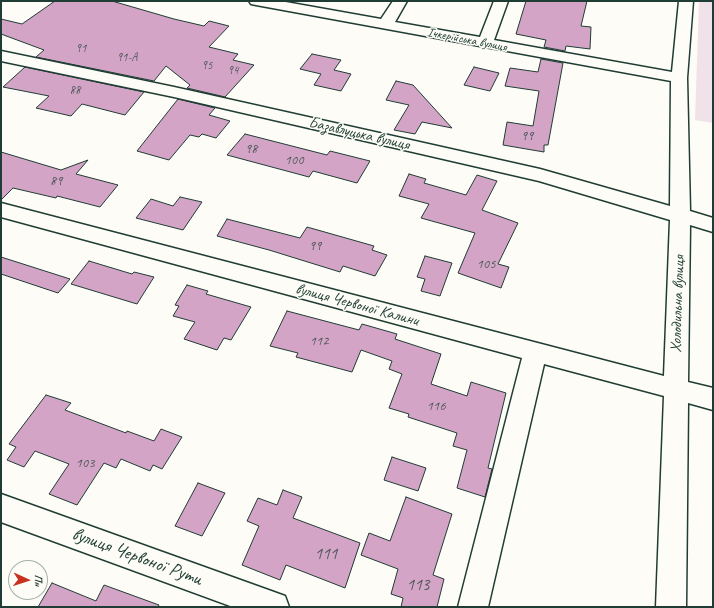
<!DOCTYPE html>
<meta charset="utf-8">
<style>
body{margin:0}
#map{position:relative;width:714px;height:608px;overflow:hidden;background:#fdfcf7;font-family:Caveat,sans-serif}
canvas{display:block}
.frame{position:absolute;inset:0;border:2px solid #1f3d34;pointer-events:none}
.north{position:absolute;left:8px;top:560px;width:40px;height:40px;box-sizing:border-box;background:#fdfcf7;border:1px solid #a4b0a9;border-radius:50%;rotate:93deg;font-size:11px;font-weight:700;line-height:16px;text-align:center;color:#1f3d34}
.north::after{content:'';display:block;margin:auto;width:14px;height:18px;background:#c8321e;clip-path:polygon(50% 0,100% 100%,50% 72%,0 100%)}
</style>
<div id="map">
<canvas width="714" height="608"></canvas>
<div class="frame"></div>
<div class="north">Пн</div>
</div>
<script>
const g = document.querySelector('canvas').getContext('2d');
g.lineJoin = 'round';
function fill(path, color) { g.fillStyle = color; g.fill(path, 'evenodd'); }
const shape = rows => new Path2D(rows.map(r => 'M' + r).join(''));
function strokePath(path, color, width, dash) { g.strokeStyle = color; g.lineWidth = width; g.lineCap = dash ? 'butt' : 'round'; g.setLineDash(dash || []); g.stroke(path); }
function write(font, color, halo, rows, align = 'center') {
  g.font = font + ' Caveat,sans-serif'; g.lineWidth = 3; g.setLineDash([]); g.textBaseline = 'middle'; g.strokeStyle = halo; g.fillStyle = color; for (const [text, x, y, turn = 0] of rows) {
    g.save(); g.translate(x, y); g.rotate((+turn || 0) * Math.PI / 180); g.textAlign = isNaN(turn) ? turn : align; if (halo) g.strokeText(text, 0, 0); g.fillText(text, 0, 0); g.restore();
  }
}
fill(shape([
 [699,1,713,1,713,123,695,120]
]), '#f0e2e8');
const building = shape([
 [55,1,112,1,174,19,204,26,209,21,229,26,209,47,238,54,233,60,254,65,225,97,187,88,190,85,166,66,154,81,36,57,44,50,1,34,1,19,22,24,55,1],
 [526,1,587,1,581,26,591,27,590,49,566,46,565,51,544,47,546,40,516,34,526,1],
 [312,54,341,60,334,70,351,74,341,91,314,85,321,74,300,69,312,54],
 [541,59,563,63,548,145,544,145,544,152,503,145,507,122,533,126,539,91,505,86,510,68,538,72,541,59],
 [25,67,144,92,125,115,82,104,71,116,36,108,49,96,3,87,25,67],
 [474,67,499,73,490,91,464,85,474,67],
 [396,81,413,85,452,128,422,122,415,134,394,130,409,105,386,100,396,81],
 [178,99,215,108,209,115,230,121,216,138,202,134,199,137,190,135,169,160,137,151,178,99],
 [245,134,327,155,330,151,370,161,357,183,313,171,309,177,227,155,245,134],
 [1,152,61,170,88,160,76,174,118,185,100,207,57,196,56,198,13,188,1,200,1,152],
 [409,174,426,179,424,183,466,195,477,175,497,181,482,210,518,223,498,264,509,267,501,288,458,273,475,233,421,218,429,204,399,196,409,174],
 [180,197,202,202,183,230,136,218,151,199,173,206,180,197],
 [227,219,300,238,307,227,374,246,372,250,387,255,375,276,343,266,340,272,269,250,217,236,227,219],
 [425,256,452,263,440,296,421,291,425,279,417,277,425,256],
 [1,257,70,279,58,293,1,274,1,257],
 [89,261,132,274,134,272,154,277,137,304,71,284,89,261],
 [187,285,208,291,206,294,251,307,231,340,224,338,217,350,184,339,195,322,173,316,179,306,175,305,187,285],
 [287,311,359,330,362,324,397,334,395,339,441,354,431,384,467,396,471,382,506,393,488,468,492,469,485,497,457,488,467,450,453,446,457,433,408,417,409,414,389,408,402,374,389,369,392,361,361,350,352,372,296,357,298,353,270,346,287,311],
 [46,395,71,403,65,410,126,433,127,431,154,441,161,429,182,437,162,469,153,465,150,471,121,459,116,468,104,463,77,505,49,494,69,464,35,451,24,467,7,460,16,447,9,444,46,395],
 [392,457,426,468,418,491,384,480,392,457],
 [198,483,225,493,202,536,175,526,198,483],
 [283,490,302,497,293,518,360,543,345,588,286,565,280,580,242,565,259,526,247,521,258,498,277,505,283,490],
 [406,497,452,514,433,575,444,579,437,607,401,607,403,598,391,594,398,569,361,555,369,533,390,541,406,497],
 [52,583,96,601,104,585,159,605,158,607,38,607,52,583]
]);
fill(building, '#d3a4c5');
strokePath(building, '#1f3d34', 1);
const minor = shape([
 [249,1,280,1,381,19,393,1,407,1,395,22,480,37,494,1,508,1,494,40,672,72,679,1,693,1,687,78,690,211,713,218,713,232,690,225,688,382,713,388,713,410,688,403,686,607,656,607,664,396,544,364,488,607,458,607,522,358,1,217,1,203,664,376,670,220,539,181,174,97,1,61,1,51,174,87,540,169,670,206,671,81,256,5,251,4,249,1],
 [1,494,274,592,285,596,289,607,233,607,1,522,1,494]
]);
strokePath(minor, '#1f3d34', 3);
fill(minor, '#fdfcf7');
write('12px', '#4c5758', null, [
 ["91",81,49],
 ["91-А",127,58],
 ["95",207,66],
 ["94",233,71],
 ["88",75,91]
]);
write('13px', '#1f3d34', '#fdfcf7', [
 ["Ічкерійська вулиця",467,40,11]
]);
write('14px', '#4c5758', null, [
 ["99",527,136],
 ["98",251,149],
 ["100",294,160],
 ["89",56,181],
 ["99",315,246],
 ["105",486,264],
 ["112",319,341],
 ["116",436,406],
 ["103",85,463]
]);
write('16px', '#1f3d34', '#fdfcf7', [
 ["Базавлуцька вулиця",359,134,13],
 ["Холодильна вулиця",678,304,-88],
 ["вулиця Червоної Калини",357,305,15]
]);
write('17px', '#4c5758', null, [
 ["111",326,555],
 ["113",418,586]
]);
write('19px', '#1f3d34', '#fdfcf7', [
 ["вулиця Червоної Рути",137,557,20]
]);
</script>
